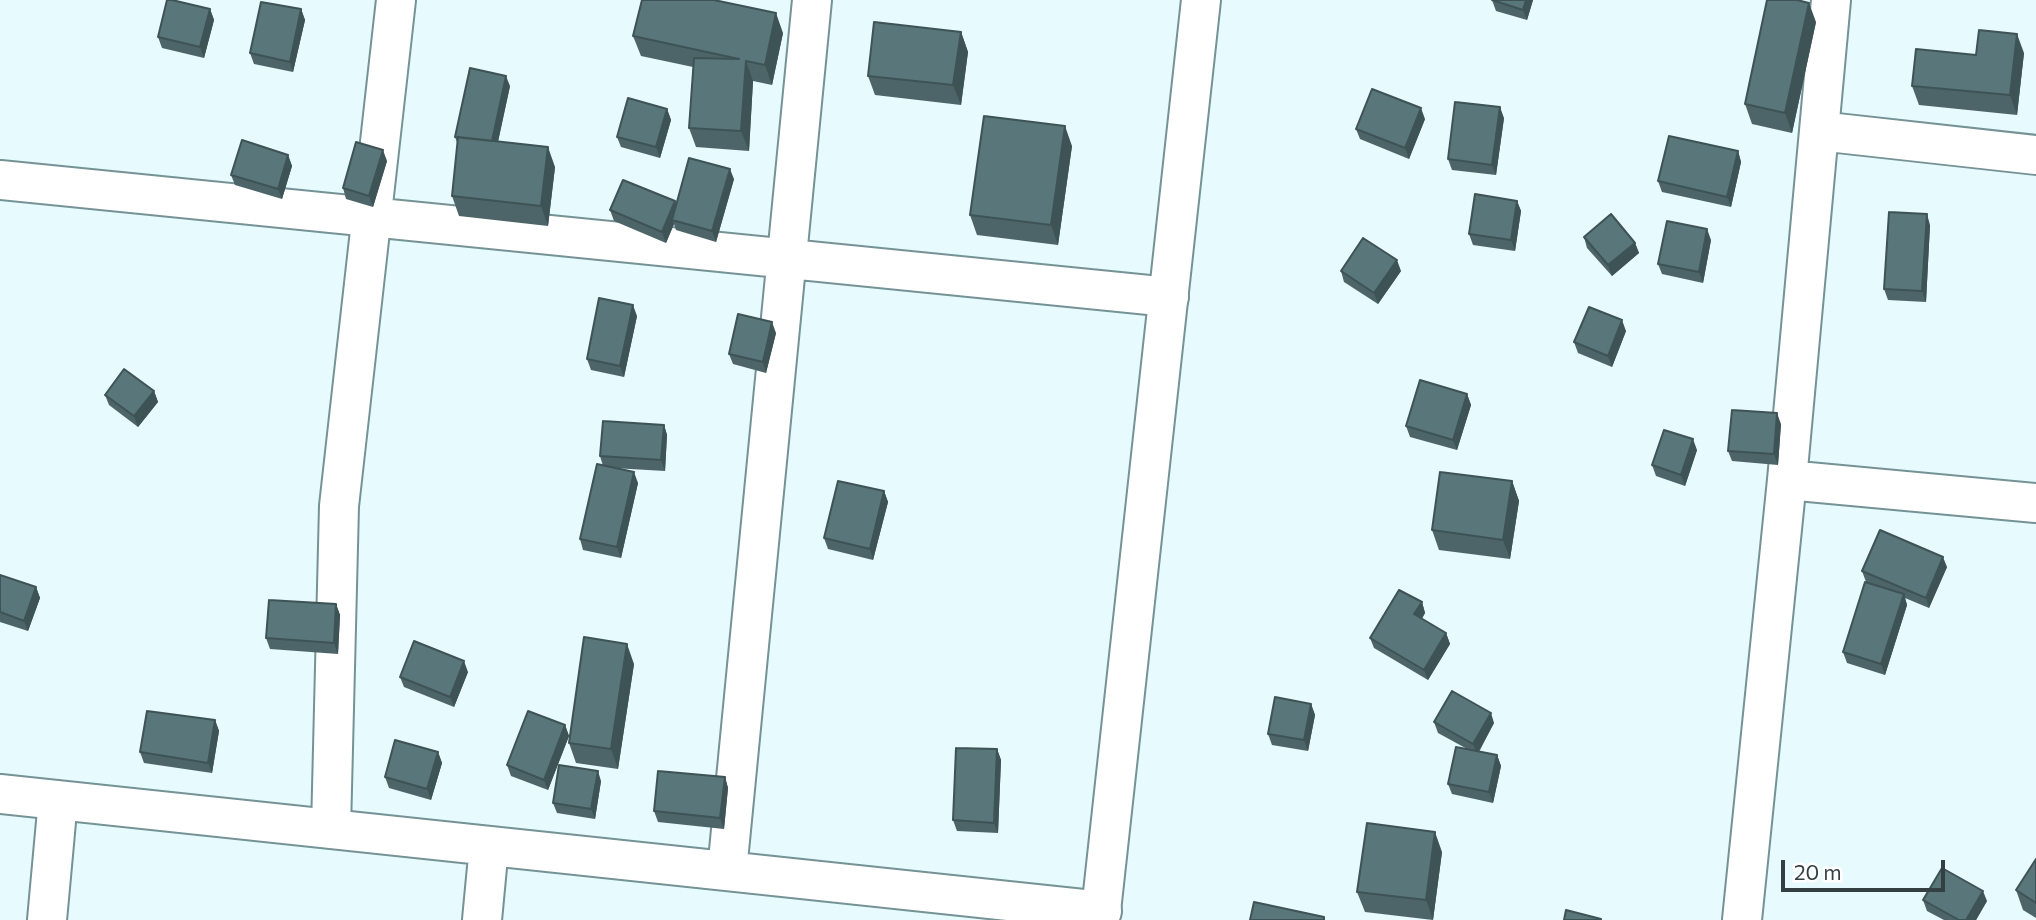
<!DOCTYPE html>
<style>
body{margin:0}
#map{position:relative;width:2036px;height:920px;overflow:hidden;background:#e7fafd;font-family:Commissioner,sans-serif}
canvas{display:block}
.scale{position:absolute;left:1781px;top:860px;width:164px;height:32px;box-sizing:border-box;border:4px solid #333f41;border-top:0;padding-left:9px;font-size:21px;line-height:24px;white-space:nowrap;color:#333f41;-webkit-text-stroke:5px #fff;paint-order:stroke}
</style>
<div id="map">
<canvas width="2036" height="920"></canvas>
<div class="scale">20 m</div>
</div>
<script>
const g = document.querySelector('canvas').getContext('2d');
g.lineJoin = 'round';
const shape = rows => new Path2D(rows.map(r => 'M' + r).join(''));
function strokePath(path, color, width, dash) { g.strokeStyle = color; g.lineWidth = width; g.lineCap = dash ? 'butt' : 'round'; g.setLineDash(dash || []); g.stroke(path); }
function fill(path, color) { g.fillStyle = color; g.fill(path, 'evenodd'); }
const minor = shape([
 [1819,131,2036,155],
 [0,180,1169,297],
 [1787,480,2036,503],
 [0,794,1102,911],
 [331,829,339,506,396,0],
 [727,871,812,0],
 [47,920,58,800],
 [482,920,489,846],
 [1742,920,1787,480,1831,0]
]);
const major = shape([
 [1100,920,1201,0]
]);
strokePath(minor, '#759296', 42);
strokePath(major, '#759296', 42);
strokePath(minor, '#fff', 38);
strokePath(major, '#fff', 38);
fill(shape([
 [1492,0,1533,0,1527,20,1496,11],
 [210,9,214,20,204,58,162,48,158,37],
 [301,9,305,20,293,72,254,64,250,53],
 [1816,22,1792,133,1752,124,1745,104],
 [961,32,968,52,961,105,875,95,868,76],
 [783,33,772,85,753,81,749,151,696,147,689,128,693,67,641,56,633,36],
 [2024,53,2017,115,1919,105,1912,86,1976,55],
 [510,86,498,142,555,167,548,226,459,216,452,196,458,145,455,137],
 [667,109,671,120,660,158,621,147,617,137],
 [1504,118,1496,175,1452,170,1448,159],
 [1425,119,1409,159,1360,139,1356,129],
 [1072,146,1058,245,977,235,970,215],
 [1738,151,1741,162,1731,207,1662,192,1658,181],
 [288,155,292,166,282,199,235,185,231,175],
 [387,161,373,207,346,199,343,188],
 [734,179,716,242,676,230,674,224,666,243,614,221,610,210,675,201,676,204],
 [1517,201,1521,211,1515,251,1473,245,1469,234],
 [1930,225,1926,302,1888,300,1884,289],
 [1584,237,1635,243,1639,253,1612,276,1587,248],
 [1711,240,1703,283,1662,274,1658,264],
 [1341,271,1401,271,1378,304,1344,282],
 [637,316,624,377,591,370,587,359],
 [1626,331,1612,367,1578,353,1574,342],
 [776,333,766,373,733,364,729,354],
 [154,391,158,402,138,427,109,405,105,395],
 [1467,394,1471,405,1457,450,1410,437,1406,426],
 [1781,424,1778,465,1732,461,1728,451],
 [664,425,667,435,665,471,613,468,638,483,621,558,583,550,580,539,603,466,600,456],
 [1697,450,1685,486,1656,476,1652,465],
 [1512,481,1519,501,1510,559,1439,550,1432,530],
 [884,491,888,502,873,560,828,549,824,538],
 [1947,567,1929,608,1905,598,1907,605,1885,675,1847,663,1843,652,1866,582,1862,571],
 [0,575,36,587,40,598,28,631,0,622],
 [1422,602,1425,613,1422,619,1446,633,1450,644,1428,680,1374,648,1370,638],
 [336,604,340,615,338,654,270,649,266,638],
 [634,664,618,769,576,763,569,743],
 [468,672,454,707,404,687,400,677],
 [1311,704,1315,715,1308,751,1272,745,1268,734],
 [215,720,219,731,212,773,144,763,140,752],
 [1434,722,1494,723,1479,752,1497,755,1501,766,1493,803,1452,794,1448,784,1469,750,1438,733],
 [565,725,569,736,548,790,511,776,507,765],
 [997,749,1001,760,998,833,957,831,953,820],
 [438,752,442,763,431,800,389,788,385,777],
 [725,777,728,788,724,829,658,822,654,811],
 [601,781,595,819,557,813,553,803],
 [1442,852,1433,920,1365,912,1357,892],
 [2036,859,2036,918,2023,910,2016,890],
 [1923,900,1987,901,1976,920,1944,920,1927,911]
]), '#4d6569');
fill(shape([
 [1526,0,1533,0,1527,20,1523,10],
 [1809,3,1816,22,1792,133,1785,113],
 [210,9,214,20,204,58,200,47],
 [301,9,305,20,293,72,290,62],
 [776,13,783,33,772,85,765,65],
 [961,32,968,52,961,105,953,85],
 [2017,34,2024,53,2017,115,2010,95],
 [746,61,753,81,749,151,741,131],
 [506,76,510,86,495,155,491,145],
 [1500,107,1504,118,1496,175,1492,165],
 [1421,108,1425,119,1409,159,1405,148],
 [667,109,671,120,660,158,656,147],
 [1065,126,1072,146,1058,245,1051,225],
 [548,147,555,167,548,226,541,206],
 [383,150,387,161,373,207,369,196],
 [1738,151,1741,162,1731,207,1727,197],
 [288,155,292,166,282,199,278,189],
 [730,169,734,179,716,242,712,231],
 [675,201,679,211,672,220,674,224,666,243,662,232],
 [1517,201,1521,211,1515,251,1511,240],
 [1927,214,1930,225,1926,302,1922,291],
 [1707,229,1711,240,1703,283,1699,272],
 [1635,243,1639,253,1612,276,1608,265],
 [1397,260,1401,271,1378,304,1374,293],
 [633,305,637,316,624,377,620,366],
 [1622,320,1626,331,1612,367,1608,356],
 [772,322,776,333,766,373,763,362],
 [154,391,158,402,138,427,134,416],
 [1467,394,1471,405,1457,450,1453,440],
 [1777,413,1781,424,1778,465,1774,454],
 [664,425,667,435,665,471,661,460],
 [1693,439,1697,450,1685,486,1681,475],
 [634,472,638,483,621,558,617,547],
 [1512,481,1519,501,1510,559,1503,540],
 [884,491,888,502,873,560,870,549],
 [1943,557,1947,567,1929,608,1926,598],
 [36,587,40,598,28,631,24,621],
 [1904,594,1907,605,1885,675,1881,664],
 [1422,602,1425,613,1417,625,1414,614],
 [336,604,340,615,338,654,334,643],
 [1446,633,1450,644,1428,680,1424,670],
 [627,644,634,664,618,769,611,749],
 [464,661,468,672,454,707,450,697],
 [1311,704,1315,715,1308,751,1304,740],
 [1491,713,1494,723,1477,754,1473,744],
 [215,720,219,731,212,773,208,763],
 [565,725,569,736,548,790,544,780],
 [997,749,1001,760,998,833,994,823],
 [438,752,442,763,431,800,427,789],
 [1497,755,1501,766,1493,803,1489,792],
 [598,771,601,781,595,819,591,809],
 [725,777,728,788,724,829,720,818],
 [1435,832,1442,852,1433,920,1426,900],
 [1983,891,1987,901,1976,920,1966,920]
]), '#3e5355');
const building = shape([
 [167,0,172,0,210,9,200,47,158,37,167,0],
 [642,0,714,0,776,13,765,65,746,61,741,131,689,128,694,58,739,59,633,36,642,0],
 [1492,0,1526,0,1523,10,1492,0],
 [1767,0,1797,0,1809,3,1785,113,1745,104,1767,0],
 [261,2,301,9,290,62,250,53,261,2],
 [874,22,961,32,953,85,868,76,874,22],
 [1979,30,2017,34,2010,95,1912,86,1916,49,1976,55,1979,30],
 [470,68,506,76,492,141,455,137,470,68],
 [1372,89,1421,108,1405,148,1356,129,1372,89],
 [628,98,667,109,656,147,617,137,628,98],
 [1455,102,1500,107,1492,165,1448,159,1455,102],
 [984,116,1065,126,1051,225,970,215,984,116],
 [1669,136,1738,151,1727,197,1658,181,1669,136],
 [458,137,548,147,541,206,452,196,458,137],
 [242,140,288,155,278,189,231,175,242,140],
 [356,142,383,150,369,196,343,188,356,142],
 [689,158,730,169,712,231,672,220,689,158],
 [623,180,675,201,662,232,610,210,623,180],
 [1475,194,1517,201,1511,240,1469,234,1475,194],
 [1889,212,1927,214,1922,291,1884,289,1889,212],
 [1611,214,1635,243,1608,265,1584,237,1611,214],
 [1667,221,1707,229,1699,272,1658,264,1667,221],
 [1363,238,1397,260,1374,293,1341,271,1363,238],
 [599,298,633,305,620,366,587,359,599,298],
 [1589,307,1622,320,1608,356,1574,342,1589,307],
 [738,314,772,322,763,362,729,354,738,314],
 [124,369,154,391,134,416,105,395,124,369],
 [1420,380,1467,394,1453,440,1406,426,1420,380],
 [1732,410,1777,413,1774,454,1728,451,1732,410],
 [603,421,664,425,661,460,600,456,603,421],
 [1664,430,1693,439,1681,475,1652,465,1664,430],
 [597,464,634,472,617,547,580,539,597,464],
 [1440,472,1512,481,1503,540,1432,530,1440,472],
 [838,481,884,491,870,549,824,538,838,481],
 [1880,530,1943,557,1926,598,1862,571,1880,530],
 [0,575,36,587,24,621,0,612,0,575],
 [1865,582,1904,594,1881,664,1843,652,1865,582],
 [1399,590,1422,602,1414,614,1446,633,1424,670,1370,638,1399,590],
 [269,600,336,604,334,643,266,638,269,600],
 [584,637,627,644,611,749,569,743,584,637],
 [414,641,464,661,450,697,400,677,414,641],
 [1452,691,1491,713,1473,744,1434,722,1452,691],
 [1275,697,1311,704,1304,740,1268,734,1275,697],
 [147,711,215,720,208,763,140,752,147,711],
 [528,711,565,725,544,780,507,765,528,711],
 [395,740,438,752,427,789,385,777,395,740],
 [1456,747,1497,755,1489,792,1448,784,1456,747],
 [956,748,997,749,994,823,953,820,956,748],
 [559,765,598,771,591,809,553,803,559,765],
 [658,771,725,777,720,818,654,811,658,771],
 [1367,823,1435,832,1426,900,1357,892,1367,823],
 [2036,859,2036,903,2016,890,2036,859],
 [1942,868,1983,891,1966,920,1959,920,1923,900,1942,868],
 [1254,902,1324,917,1324,920,1250,920,1254,902],
 [1566,910,1601,919,1601,920,1564,920,1566,910]
]);
fill(building, '#59767a');
strokePath(building, '#3e5355', 2);
</script>
